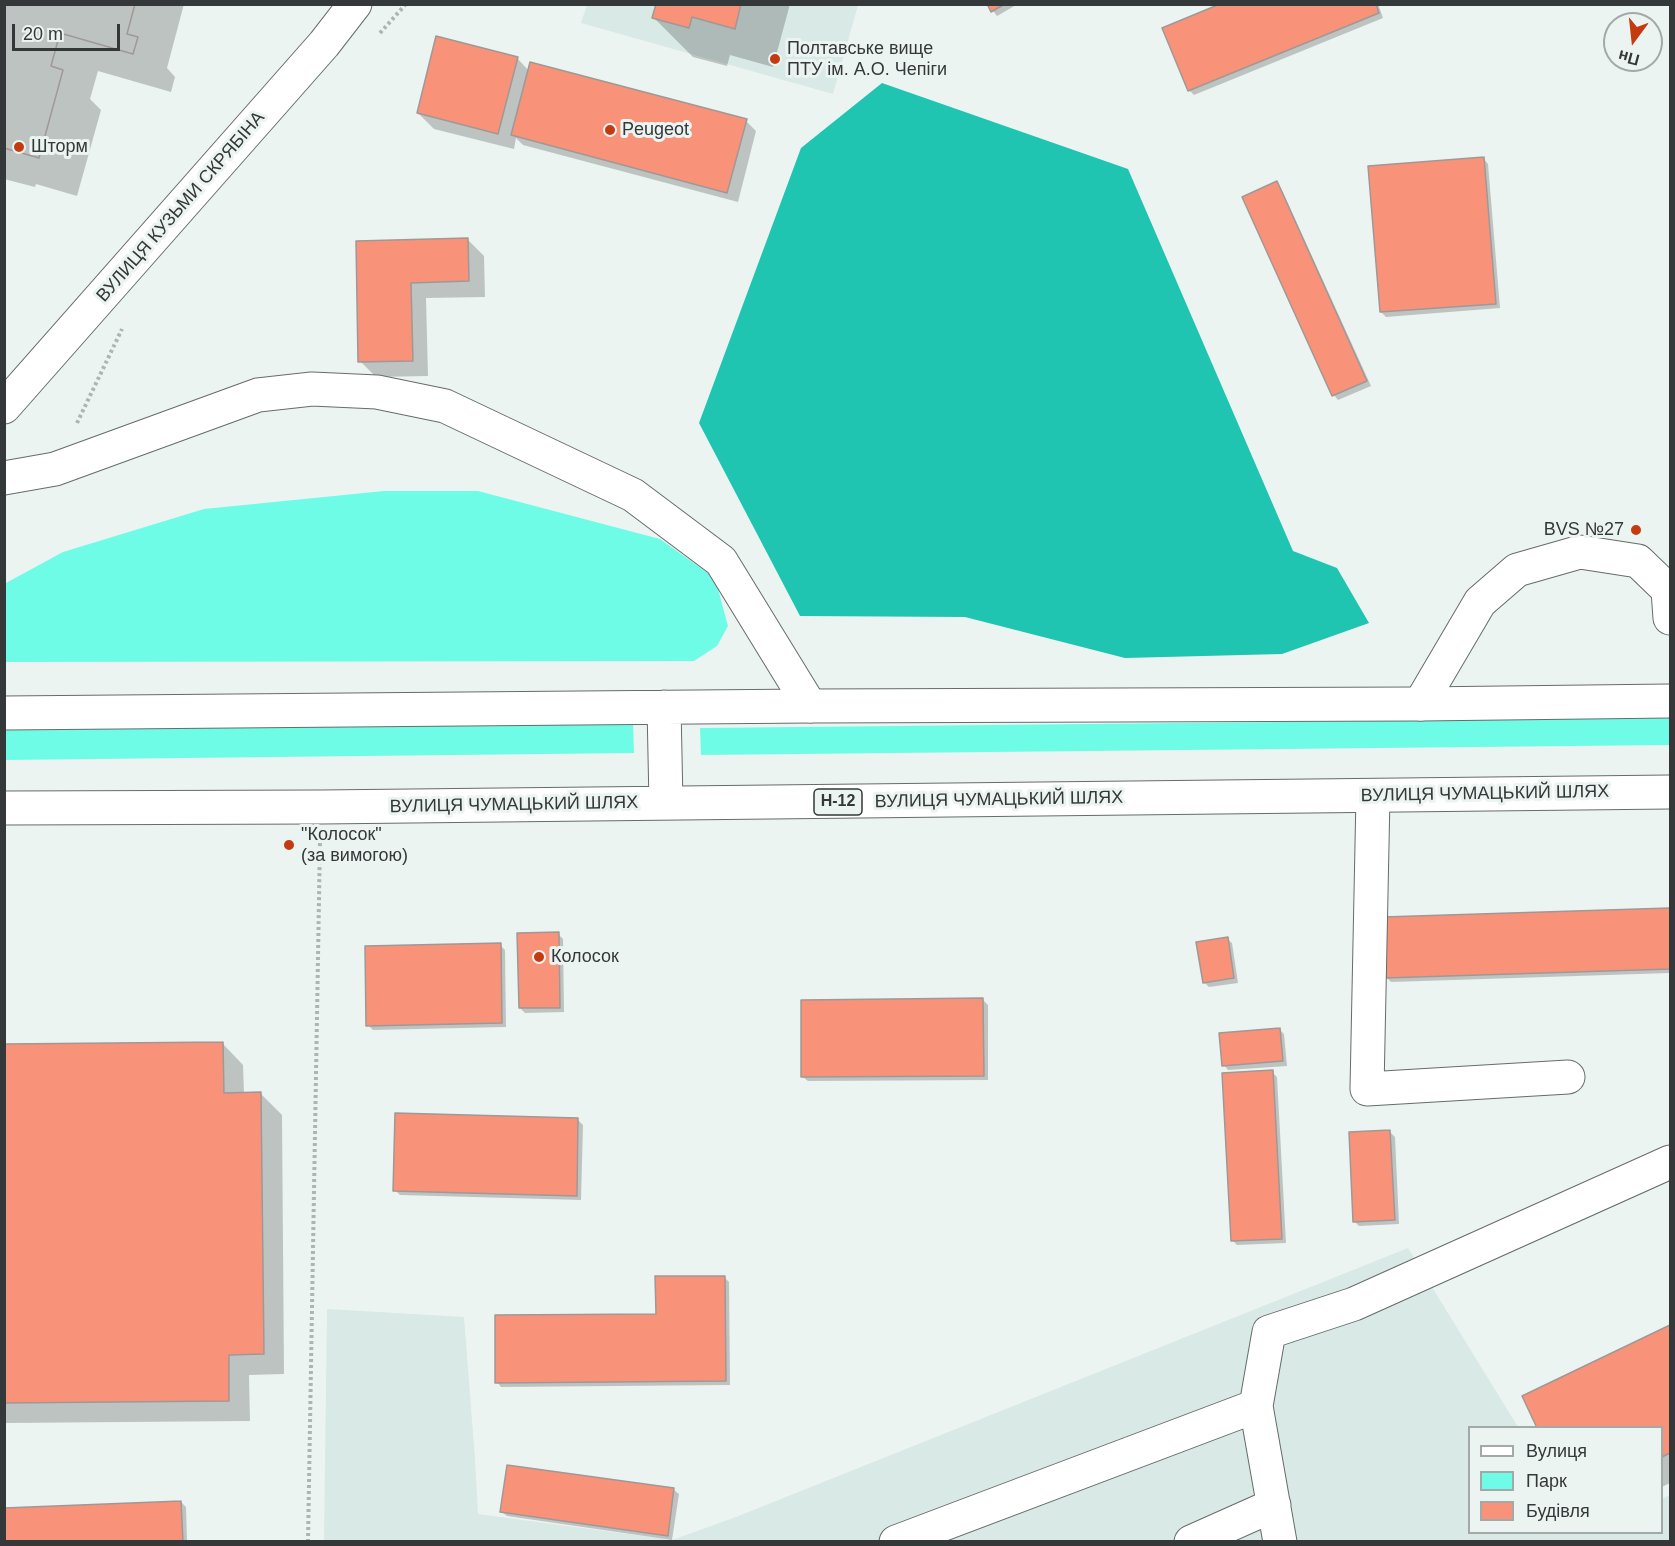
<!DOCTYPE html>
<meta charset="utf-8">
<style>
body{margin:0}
#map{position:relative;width:1675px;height:1546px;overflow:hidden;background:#ecf4f2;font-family:Arial,sans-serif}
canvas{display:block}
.frame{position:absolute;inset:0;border:6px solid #353838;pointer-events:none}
.legend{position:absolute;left:1468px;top:1426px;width:195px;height:108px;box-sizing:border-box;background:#ecf4f2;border:2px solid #a3a9a8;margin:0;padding:8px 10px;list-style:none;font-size:18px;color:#353838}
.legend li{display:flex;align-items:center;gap:12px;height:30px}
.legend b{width:30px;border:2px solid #a3a9a8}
.north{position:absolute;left:1603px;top:12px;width:60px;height:60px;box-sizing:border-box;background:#ecf4f2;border:2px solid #a3a9a8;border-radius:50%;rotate:195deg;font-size:16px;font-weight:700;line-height:24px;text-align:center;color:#353838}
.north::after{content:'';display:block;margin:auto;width:21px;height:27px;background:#c43b11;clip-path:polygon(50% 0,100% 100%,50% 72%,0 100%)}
.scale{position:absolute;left:12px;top:24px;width:108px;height:27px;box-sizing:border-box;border:3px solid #353838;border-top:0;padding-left:8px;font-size:18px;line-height:21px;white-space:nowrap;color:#353838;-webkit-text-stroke:4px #ecf4f2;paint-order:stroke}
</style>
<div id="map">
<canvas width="1675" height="1546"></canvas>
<div class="frame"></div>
<ul class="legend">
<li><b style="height:8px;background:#fff"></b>Вулиця</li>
<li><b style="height:16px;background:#6ffce7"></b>Парк</li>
<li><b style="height:16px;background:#f89379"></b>Будівля</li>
</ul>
<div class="north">Пн</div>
<div class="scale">20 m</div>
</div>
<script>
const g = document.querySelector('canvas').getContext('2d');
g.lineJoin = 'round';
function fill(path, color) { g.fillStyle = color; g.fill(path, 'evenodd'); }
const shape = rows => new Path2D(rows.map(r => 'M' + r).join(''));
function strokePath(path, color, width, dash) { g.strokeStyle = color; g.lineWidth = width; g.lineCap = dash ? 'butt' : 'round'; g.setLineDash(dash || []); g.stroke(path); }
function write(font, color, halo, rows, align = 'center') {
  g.font = font + ' Arial,sans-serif'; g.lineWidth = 6; g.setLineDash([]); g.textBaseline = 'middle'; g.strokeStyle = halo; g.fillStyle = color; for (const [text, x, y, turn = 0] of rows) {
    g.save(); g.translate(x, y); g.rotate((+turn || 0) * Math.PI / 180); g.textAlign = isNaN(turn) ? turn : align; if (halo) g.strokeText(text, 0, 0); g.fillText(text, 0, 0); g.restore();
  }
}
fill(shape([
 [587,5,858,5,833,94,581,23],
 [1408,1248,1518,1427,1470,1428,1470,1532,1662,1532,1662,1499,1670,1495,1670,1542,324,1542,327,1309,464,1317,475,1459,478,1514,672,1540,736,1517]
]), '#d9e9e5');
fill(shape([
 [384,491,478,491,660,539,715,578,728,626,717,646,694,661,5,662,4,584,63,552,204,509],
 [1670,718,1670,745,701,755,700,728],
 [633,722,634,753,5,760,4,729]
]), '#6ffce7');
fill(shape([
 [882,83,1128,169,1293,551,1337,568,1369,623,1282,654,1125,658,965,617,800,616,699,423,801,148]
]), '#1fc5b1');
fill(shape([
 [4,4,184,4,167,68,175,77,171,92,98,71,90,99,101,110,77,196,36,184,35,187,4,179],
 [658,4,790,4,773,67,730,55,727,66,693,57,654,18],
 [988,4,1018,4,997,16],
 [1224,4,1378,4,1383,18,1194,95,1189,90],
 [517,58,529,71,746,121,756,131,738,202,523,145,516,138,514,149,434,129,418,113],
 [1484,159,1488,164,1500,308,1386,317,1381,312],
 [1277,183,1281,188,1371,386,1338,400,1334,395,1244,198],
 [468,240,484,256,485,297,426,298,428,376,376,377,360,361,358,242],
 [1670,909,1670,973,1391,982,1386,977,1384,918],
 [558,934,563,939,564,1012,525,1013,520,1008],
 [1227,939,1232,943,1238,983,1209,987,1204,982],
 [500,945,505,950,506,1027,373,1030,368,1025],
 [983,1000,988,1005,988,1080,808,1081,803,1077],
 [1279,1029,1284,1034,1287,1066,1228,1070,1224,1065],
 [223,1044,243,1065,244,1094,261,1094,282,1115,284,1374,249,1375,250,1421,4,1423,4,1045],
 [1272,1072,1277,1077,1286,1243,1237,1245,1233,1241],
 [578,1120,583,1125,581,1200,400,1195,395,1190],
 [1390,1132,1395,1137,1399,1224,1359,1226,1354,1221],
 [724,1277,729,1282,730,1385,501,1387,497,1382,657,1315],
 [1670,1327,1670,1483,1662,1487,1662,1428,1524,1397],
 [674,1490,679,1494,672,1540,507,1516,502,1512],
 [181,1502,186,1507,187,1542,4,1542]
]), '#0003');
const building = shape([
 [4,4,135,4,127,34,138,37,133,54,60,33,51,66,63,70,39,158,4,148,4,4],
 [4,4,135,4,127,34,138,37,133,54,60,33,51,66,63,70,39,158,4,148,4,4],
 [656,4,741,4,735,29,692,17,689,28,652,18,656,4],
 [987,4,1005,4,991,12,987,4],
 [1220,4,1376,4,1379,13,1188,91,1162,28,1220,4],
 [436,36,518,57,498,134,417,113,436,36],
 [530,62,747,119,727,193,511,135,530,62],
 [1484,157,1496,304,1380,312,1368,166,1484,157],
 [1277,181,1367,381,1332,396,1242,197,1277,181],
 [468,238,469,281,411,283,413,361,358,362,356,241,468,238],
 [1670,908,1670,969,1385,978,1383,917,1670,908],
 [559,932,560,1008,519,1008,517,933,559,932],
 [1228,937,1234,978,1203,983,1196,942,1228,937],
 [501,943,502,1023,366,1026,365,946,501,943],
 [983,998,984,1076,801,1077,801,1000,983,998],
 [1280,1028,1283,1061,1222,1066,1219,1033,1280,1028],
 [223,1042,224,1093,261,1092,264,1354,229,1355,229,1401,4,1403,4,1044,223,1042],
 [1273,1070,1282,1239,1231,1241,1222,1073,1273,1070],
 [395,1113,578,1118,577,1196,393,1191,395,1113],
 [1390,1130,1395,1220,1353,1222,1349,1132,1390,1130],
 [655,1276,725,1276,726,1381,495,1383,495,1315,656,1314,655,1276],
 [1670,1325,1670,1453,1662,1457,1662,1428,1537,1428,1522,1396,1670,1325],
 [507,1465,674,1488,668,1536,500,1512,507,1465],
 [181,1501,183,1542,4,1542,4,1508,181,1501]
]);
fill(building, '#f89379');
strokePath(building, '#9f9896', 1.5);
const minor = shape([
 [4,407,324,44,355,4],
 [4,478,55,469,258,395,312,389,377,392,445,406,633,495,721,561,810,706],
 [1420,704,1480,602,1517,570,1580,552,1638,561,1668,590,1670,618],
 [1373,796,1367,1089,1568,1077],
 [1256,1406,1269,1332,1354,1304,1670,1162],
 [896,1542,1256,1406,1280,1542],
 [1191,1542,1274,1505]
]);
const major = shape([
 [664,707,666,803],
 [4,713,810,706,1420,704,1670,701],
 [4,808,321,807,1670,792]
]);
strokePath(minor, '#656c6a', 35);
strokePath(major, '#656c6a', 35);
strokePath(shape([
 [380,33,406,4],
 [77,423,122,329],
 [308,1542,320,841]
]), '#adb4b2', 4, [3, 3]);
strokePath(minor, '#fff', 33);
strokePath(major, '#fff', 33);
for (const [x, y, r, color] of [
 [775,59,6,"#c43b11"],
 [610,130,6,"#c43b11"],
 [19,147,6,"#c43b11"],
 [1636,530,6,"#c43b11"],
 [289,845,6,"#c43b11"],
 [539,957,6,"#c43b11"]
]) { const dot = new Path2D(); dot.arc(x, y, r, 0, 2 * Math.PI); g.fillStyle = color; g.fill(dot); strokePath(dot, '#ecf4f2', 2); }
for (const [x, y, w] of [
 [838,802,48]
]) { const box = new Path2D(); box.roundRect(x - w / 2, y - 13, w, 26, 4.5); g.fillStyle = '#ecf4f2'; g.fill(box); strokePath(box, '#353838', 1.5); }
write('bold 16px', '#353838', null, [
 ["Н-12",838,802]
]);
write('18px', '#353838', '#ecf4f2', [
 ["Полтавське вище",787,49],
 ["ПТУ ім. А.О. Чепіги",787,70],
 ["Peugeot",622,130],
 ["Шторм",31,147],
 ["BVS №27",1624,530,"right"],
 ["\"Колосок\"",301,835],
 ["(за вимогою)",301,856],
 ["Колосок",551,957]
], 'left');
write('18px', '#353838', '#ecf4f2', [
 ["ВУЛИЦЯ КУЗЬМИ СКРЯБІНА",181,207,-49],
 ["ВУЛИЦЯ ЧУМАЦЬКИЙ ШЛЯХ",1485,794,-1],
 ["ВУЛИЦЯ ЧУМАЦЬКИЙ ШЛЯХ",999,800,-1],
 ["ВУЛИЦЯ ЧУМАЦЬКИЙ ШЛЯХ",514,805,-1]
]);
</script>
